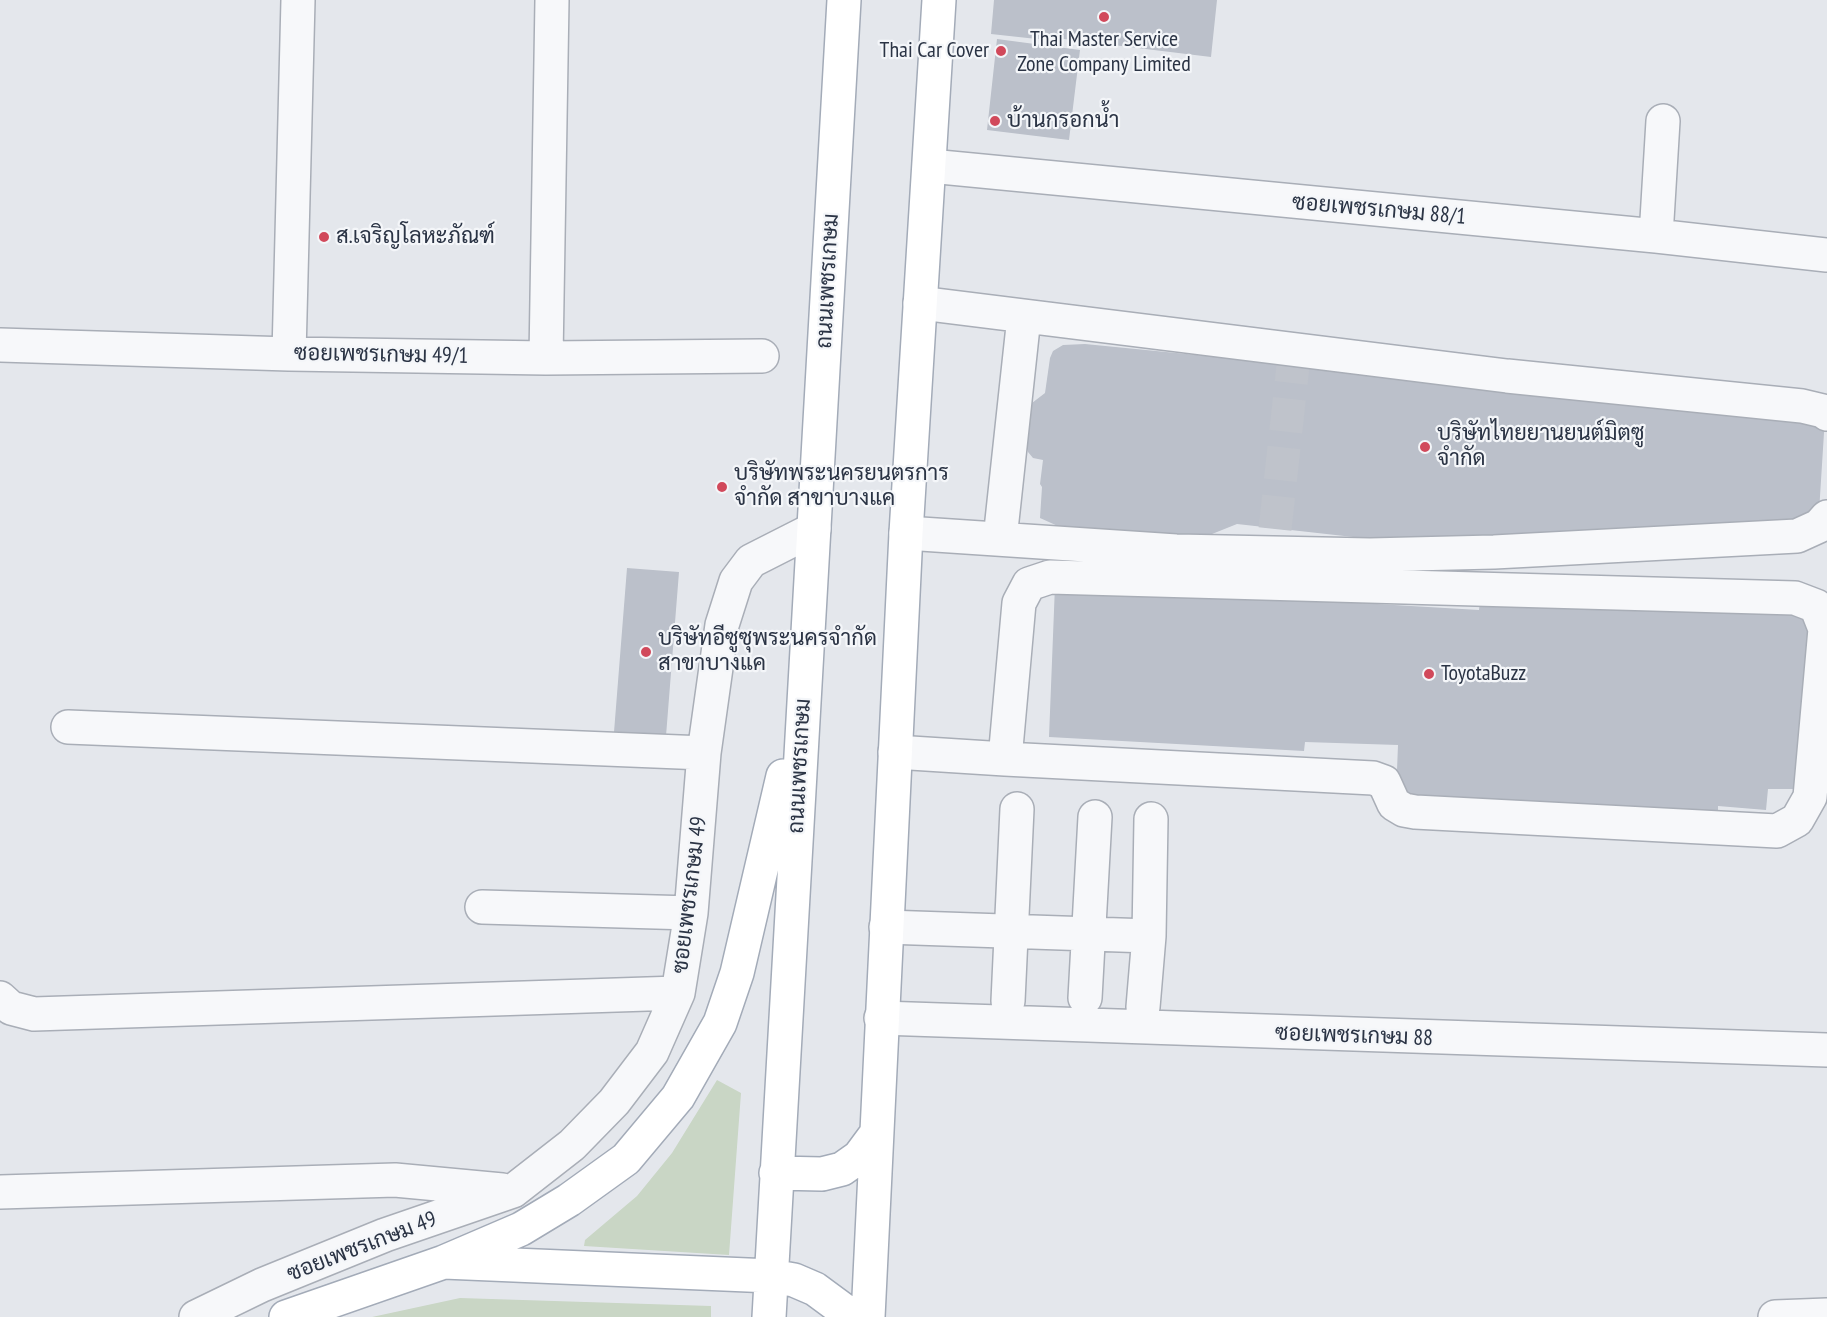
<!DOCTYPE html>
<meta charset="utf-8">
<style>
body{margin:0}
canvas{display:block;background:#e4e7ec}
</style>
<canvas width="1827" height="1317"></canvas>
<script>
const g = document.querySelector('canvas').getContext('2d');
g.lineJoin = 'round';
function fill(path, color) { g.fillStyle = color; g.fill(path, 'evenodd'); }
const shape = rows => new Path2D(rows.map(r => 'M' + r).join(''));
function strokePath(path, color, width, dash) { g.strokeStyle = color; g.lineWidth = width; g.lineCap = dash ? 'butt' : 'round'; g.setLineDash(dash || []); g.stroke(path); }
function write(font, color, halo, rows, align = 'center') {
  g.font = font + ' "PT Sans Narrow",Sarabun,sans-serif'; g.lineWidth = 4.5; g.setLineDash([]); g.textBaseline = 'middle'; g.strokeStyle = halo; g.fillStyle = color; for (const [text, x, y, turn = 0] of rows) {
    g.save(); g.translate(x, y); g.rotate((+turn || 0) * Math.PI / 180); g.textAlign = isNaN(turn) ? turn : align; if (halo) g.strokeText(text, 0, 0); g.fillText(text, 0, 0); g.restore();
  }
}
fill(shape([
 [717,1080,741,1093,729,1255,584,1246,585,1240,637,1196,672,1153],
 [460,1298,711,1306,711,1317,372,1317]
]), '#c9d6c5');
fill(shape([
 [994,0,1217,0,1211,57,1056,38,1055,41,991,34],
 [997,39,1080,50,1069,140,987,130],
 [1085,344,1825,417,1818,528,1389,541,1237,524,1197,540,1060,527,1040,518,1042,487,1040,484,1043,460,1033,458,1028,452,1025,441,1032,403,1045,393,1050,358,1053,351,1063,345],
 [627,568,679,572,666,736,614,732],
 [1055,585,1479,610,1480,601,1811,612,1797,789,1768,789,1766,810,1718,806,1718,822,1396,795,1398,745,1305,742,1304,751,1049,737]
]), '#bbc0ca');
strokePath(shape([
 [1275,529,1293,366]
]), '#bfc3cb', 33, [33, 16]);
const minor = shape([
 [930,166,1656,236,1827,255],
 [1656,236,1663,121],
 [920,303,1507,376,1802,406,1823,411,1827,414],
 [0,345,289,354,546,358,762,356],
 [289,354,298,0],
 [546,358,552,0],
 [906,533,1176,551,1370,555,1494,552,1797,536,1819,526,1827,517],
 [1000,539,1024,317],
 [68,727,704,753],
 [895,752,1005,759,1373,778,1384,782,1394,804,1404,810,1415,812,1777,831,1797,820,1810,797,1825,629,1816,606,1795,598,1050,577,1029,584,1019,603,1005,759],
 [482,907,691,913],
 [886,927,1149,936],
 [0,998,11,1008,34,1014,678,993],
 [1085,998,1095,817],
 [1008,1001,1017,809],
 [1143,1007,1149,936,1151,819],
 [881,1018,1827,1050],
 [0,1192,395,1180,502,1190],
 [196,1317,262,1285,385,1235,513,1191,572,1145,614,1102,652,1052,678,993,691,913,704,753,722,625,736,581,751,561,814,529],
 [1775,1317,1827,1315]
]);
const major = shape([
 [776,1173,822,1174,842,1169,859,1157,876,1134],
 [444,1262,521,1229,569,1200,626,1159,678,1097,720,1023,737,973,783,776],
 [286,1317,444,1262,771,1276,794,1280,815,1289,853,1317],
 [769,1317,844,0],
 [868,1317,906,533,939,0]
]);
strokePath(minor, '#a9aeb7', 36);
strokePath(major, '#a3abb8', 36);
strokePath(minor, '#f7f8fa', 33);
strokePath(major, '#fff', 33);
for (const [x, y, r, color] of [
 [1104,17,6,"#d1495b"],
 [1001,51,6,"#d1495b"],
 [995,121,6,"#d1495b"],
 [324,237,6,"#d1495b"],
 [1425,447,6,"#d1495b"],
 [722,487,6,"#d1495b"],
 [646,652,6,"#d1495b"],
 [1429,674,6,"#d1495b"]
]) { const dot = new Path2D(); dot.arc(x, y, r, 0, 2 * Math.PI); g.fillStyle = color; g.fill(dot); strokePath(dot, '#f4f6f9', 2); }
write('22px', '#2b3445', '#f4f6f9', [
 ["Thai Master Service",1104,40,"center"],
 ["Zone Company Limited",1104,65,"center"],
 ["Thai Car Cover",989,51,"right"],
 ["บ้านกรอกน้ำ",1007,121],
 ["ส.เจริญโลหะภัณฑ์",336,237],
 ["บริษัทไทยยานยนต์มิตซู",1437,434],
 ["จำกัด",1437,459],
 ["บริษัทพระนครยนตรการ",734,474],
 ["จำกัด สาขาบางแค",734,499],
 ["บริษัทอีซูซุพระนครจำกัด",658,639],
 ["สาขาบางแค",658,664],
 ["ToyotaBuzz",1441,674]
], 'left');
write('22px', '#2b3445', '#f4f6f9', [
 ["ซอยเพชรเกษม 88/1",1379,210,5],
 ["ถนนเพชรเกษม",828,281,-87],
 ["ซอยเพชรเกษม 49/1",381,355,1],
 ["ถนนเพชรเกษม",800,766,-87],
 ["ซอยเพชรเกษม 49",690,895,-83],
 ["ซอยเพชรเกษม 88",1354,1036,2],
 ["ซอยเพชรเกษม 49",362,1247,-21]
]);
</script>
